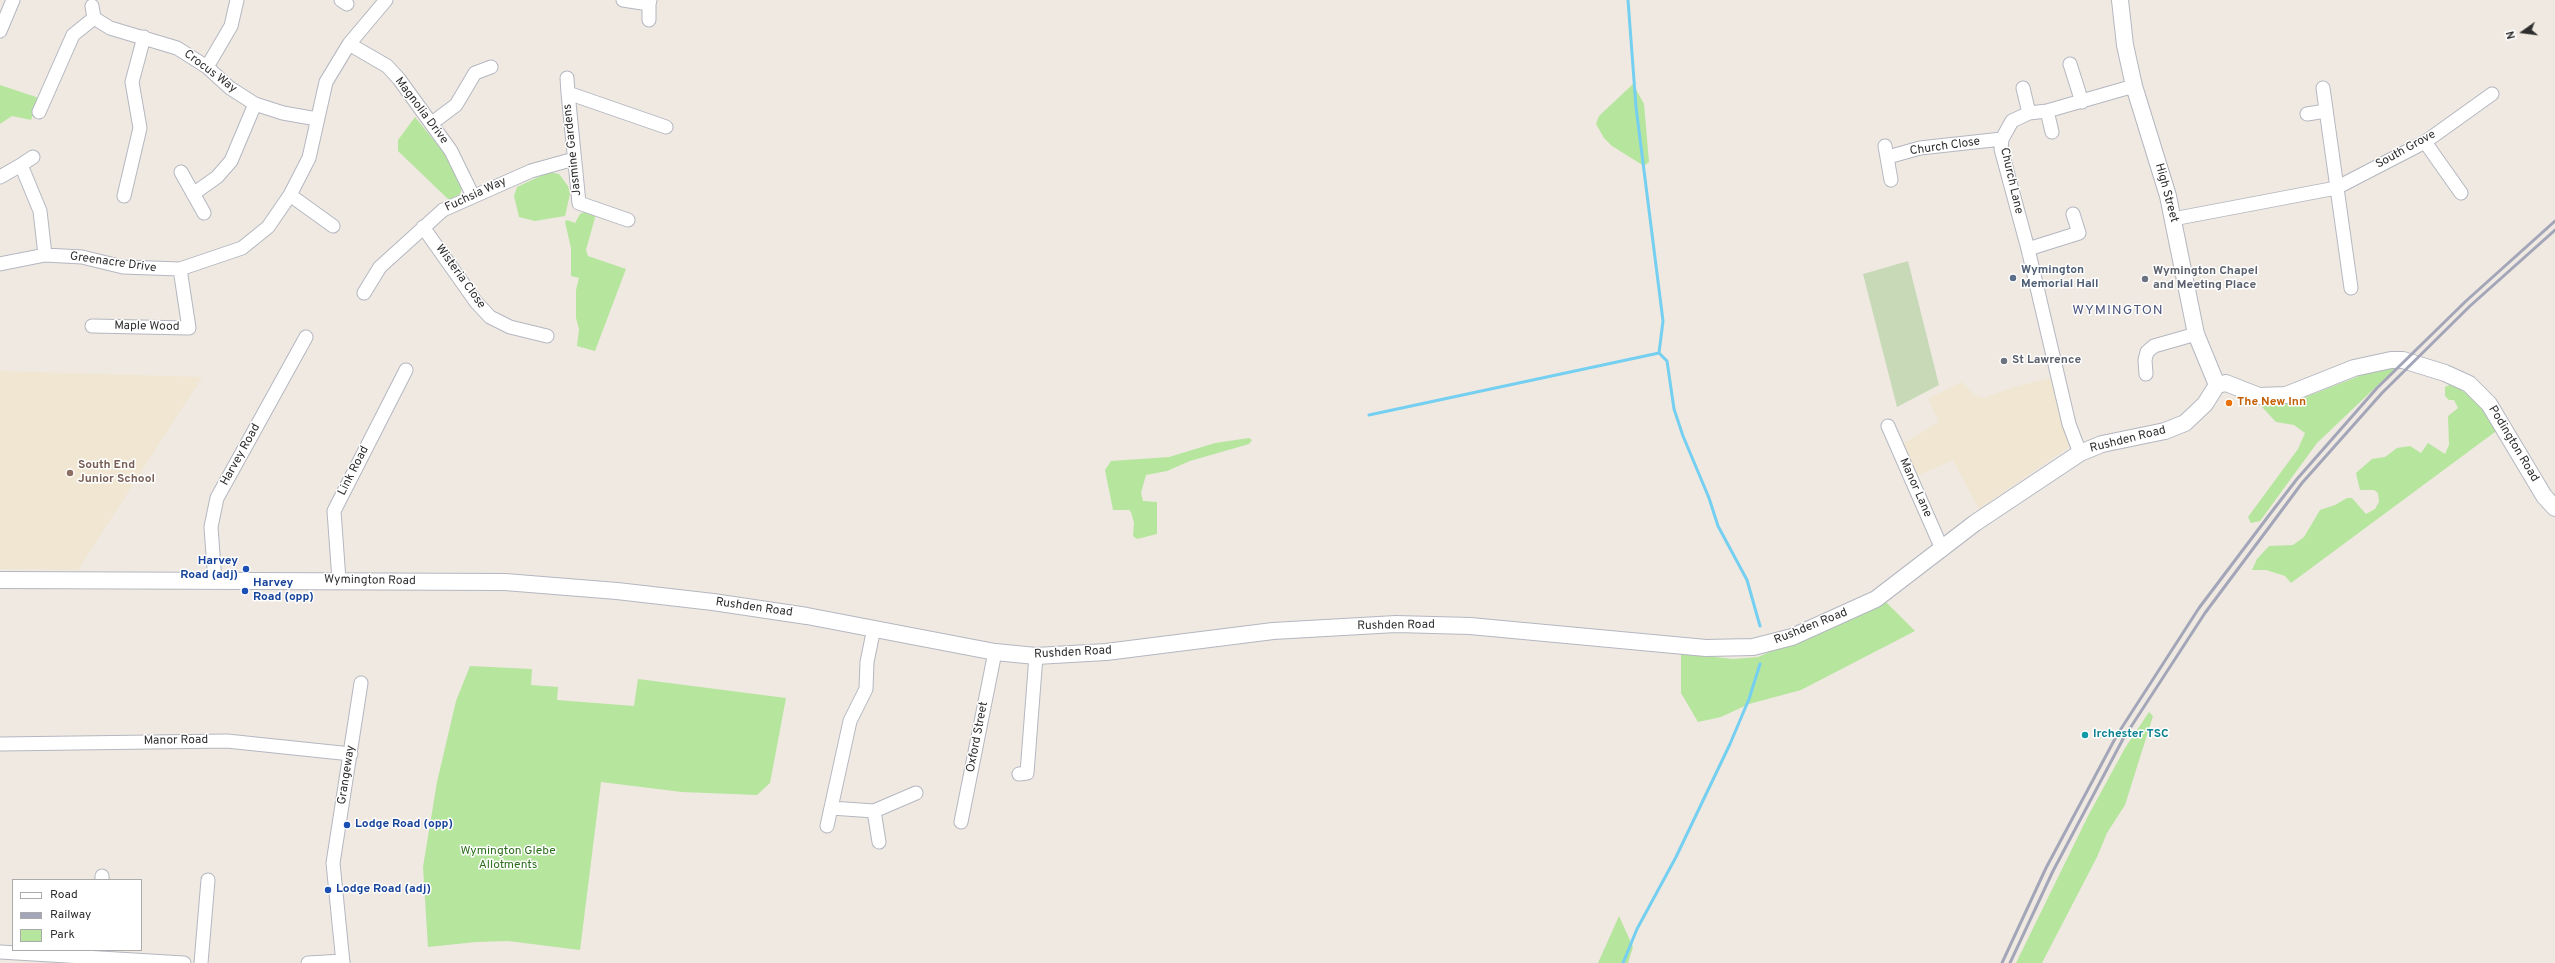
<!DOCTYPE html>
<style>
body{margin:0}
#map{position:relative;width:2555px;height:963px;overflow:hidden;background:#efe9e1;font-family:Overpass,sans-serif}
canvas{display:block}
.legend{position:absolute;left:12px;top:879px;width:130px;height:72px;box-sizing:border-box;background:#fff;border:1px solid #ababab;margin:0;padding:5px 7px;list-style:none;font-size:12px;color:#2e2e2e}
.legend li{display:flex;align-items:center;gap:8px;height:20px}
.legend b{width:20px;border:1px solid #ababab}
.north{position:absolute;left:2503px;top:12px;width:40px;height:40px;-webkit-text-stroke:3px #fff;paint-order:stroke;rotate:256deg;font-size:11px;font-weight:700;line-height:16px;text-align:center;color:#2e2e2e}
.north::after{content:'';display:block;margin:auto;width:14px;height:18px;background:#2e2e2e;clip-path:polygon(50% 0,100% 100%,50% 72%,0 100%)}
</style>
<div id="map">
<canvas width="2555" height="963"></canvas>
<ul class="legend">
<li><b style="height:5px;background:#fff"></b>Road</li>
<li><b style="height:5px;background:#a3a6b8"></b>Railway</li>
<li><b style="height:11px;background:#b6e59e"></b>Park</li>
</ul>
<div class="north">N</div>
</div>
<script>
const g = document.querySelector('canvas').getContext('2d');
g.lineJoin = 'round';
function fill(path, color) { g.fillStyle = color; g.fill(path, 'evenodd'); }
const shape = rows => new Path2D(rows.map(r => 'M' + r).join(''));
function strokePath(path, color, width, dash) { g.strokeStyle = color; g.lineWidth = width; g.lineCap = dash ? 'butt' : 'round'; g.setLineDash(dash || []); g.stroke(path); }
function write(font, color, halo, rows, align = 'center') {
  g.font = font + ' Overpass,sans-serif'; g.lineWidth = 3; g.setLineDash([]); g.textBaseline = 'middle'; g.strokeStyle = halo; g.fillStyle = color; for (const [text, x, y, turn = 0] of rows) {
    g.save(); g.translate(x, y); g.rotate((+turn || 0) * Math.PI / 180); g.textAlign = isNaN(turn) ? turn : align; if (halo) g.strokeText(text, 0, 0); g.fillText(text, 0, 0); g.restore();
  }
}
fill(shape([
 [0,371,202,377,78,570,0,569],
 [2056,377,2070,446,1979,509,1953,460,1917,476,1904,443,1939,422,1928,399,1962,382,1974,395,1984,398,2013,387]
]), '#f0e6d1');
fill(shape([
 [1633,84,1644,104,1649,162,1644,166,1612,146,1604,138,1596,124,1599,116],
 [0,85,39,98,31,120,12,116,0,124],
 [415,117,450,160,463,186,460,194,449,200,398,151,398,140],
 [549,172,559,174,568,186,570,194,565,216,535,221,519,217,514,196,517,187],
 [586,211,596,214,586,250,588,256,626,269,595,351,577,346,579,329,576,318,576,290,579,278,571,276,571,248,565,222,567,220,575,223,580,214],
 [2399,365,2317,443,2260,521,2251,523,2248,517,2298,449,2305,433,2294,425,2276,422,2261,406,2295,401,2380,368],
 [2452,384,2473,398,2499,429,2291,583,2285,576,2266,570,2252,570,2257,559,2269,546,2293,545,2304,537,2320,510,2335,505,2347,498,2352,498,2366,514,2375,509,2379,502,2378,493,2374,490,2360,490,2356,473,2372,459,2385,457,2397,448,2410,446,2421,453,2428,443,2445,454,2449,445,2448,416,2458,408,2454,400,2449,400,2445,396,2445,387],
 [1249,438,1252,440,1249,444,1190,461,1167,471,1146,475,1141,493,1143,501,1157,502,1157,534,1137,539,1133,536,1134,523,1131,512,1129,510,1113,510,1105,470,1111,461,1169,457,1215,443],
 [1885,601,1915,631,1801,690,1749,704,1721,717,1698,722,1681,693,1681,653,1733,659,1758,657],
 [470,666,532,669,531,685,558,687,557,700,634,706,638,679,786,698,770,783,757,795,682,792,601,782,580,950,508,941,476,942,428,947,423,867,437,782,456,701],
 [2149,712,2153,716,2125,805,2107,833,2097,857,2042,963,2016,963,2088,816,2125,748],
 [1619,916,1633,947,1628,963,1598,963]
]), '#b6e59e');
fill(shape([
 [1908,261,1939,385,1897,407,1863,274]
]), '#c8d9b8');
strokePath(shape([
 [1628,0,1636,107,1663,321,1659,353,1667,361,1674,409,1683,436,1709,498,1718,526,1747,580,1760,626],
 [1369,415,1659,353],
 [1623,963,1637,929,1676,857,1730,744,1749,699,1760,664]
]), '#75cff0', 3);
const minor = shape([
 [341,0,347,4],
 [623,0,649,4,650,0],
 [92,6,94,18,110,28,177,48,207,67,230,88,255,104,283,113,317,119],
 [649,20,649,4],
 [0,31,13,0],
 [349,44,387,66,399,79,451,151,473,196],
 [2070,64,2082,102],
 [207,67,231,26,237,0],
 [567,78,568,93],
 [2023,88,2029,113],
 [2323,88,2351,288],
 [2047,111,2052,132],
 [39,112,73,35,94,18],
 [2307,114,2326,111],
 [432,123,456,105,475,73,491,67],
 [2425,142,2461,193],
 [1885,146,1891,180],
 [1888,157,1920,148,2002,139],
 [21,165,33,157],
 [181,172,204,213],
 [0,177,21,165,40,211,45,255],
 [193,194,217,177,231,161,255,104],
 [290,195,333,226],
 [124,196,140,128,132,82,144,37],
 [2173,219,2336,188,2425,142,2492,94],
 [628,220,579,203,568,93,666,127],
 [423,227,476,302,490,317,510,327,547,336],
 [2028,249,2079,233,2073,214],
 [0,264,45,255,82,257,123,267,180,269,242,248,268,227,290,195,309,158,326,82,349,44,386,0],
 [364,293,380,267,443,210,531,171,574,159],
 [92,326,189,328,180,269],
 [2146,374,2145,360,2147,352,2154,346,2196,334],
 [1888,426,1942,549],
 [2080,453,2069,424,2028,249,2001,149,2002,139,2012,121,2029,113,2047,111,2134,86],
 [339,580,334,511,406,370],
 [215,582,211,527,217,498,306,337],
 [0,744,227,741,351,754],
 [1019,774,1027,773,1036,656],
 [831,808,874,811,916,793],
 [874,811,879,842],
 [961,822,995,652],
 [827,826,850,721,866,689,867,662,874,628],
 [102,880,102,876],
 [0,952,184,963],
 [201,963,208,880],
 [308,963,343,961],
 [343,963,333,863,361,683]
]);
const tertiary = shape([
 [2120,0,2125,45,2134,86,2168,196,2196,334,2217,385],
 [2217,385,2226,383,2259,396,2286,395,2354,368,2391,360,2403,360,2445,373,2469,384,2489,404,2544,496,2555,508],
 [0,580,505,582,617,591,713,602,807,616,995,652,1036,656,1106,652,1273,631,1396,624,1470,626,1706,648,1753,647,1792,637,1876,599,1975,523,2080,453,2102,444,2165,431,2185,423,2205,404,2217,385]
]);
strokePath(minor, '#b4b7c1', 15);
strokePath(tertiary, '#b4b7c1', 18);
strokePath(minor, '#fff', 13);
strokePath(tertiary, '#fff', 16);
strokePath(shape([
 [2002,963,2046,868,2117,735,2199,608,2270,514,2297,479,2377,388,2466,301,2555,221],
 [2010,963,2053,871,2123,739,2205,613,2276,518,2302,483,2382,393,2470,306,2555,230]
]), '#a3a6b8', 3);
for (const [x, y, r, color] of [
 [2013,278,4,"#5c6f8a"],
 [2145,279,4,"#6b7280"],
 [2004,361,4,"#6b7280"],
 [2229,403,4,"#e8710a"],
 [70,473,4,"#8d6e63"],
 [246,569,4,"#1a4fb4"],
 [245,591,4,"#1a4fb4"],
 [2085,735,4,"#0f9aa8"],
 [347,825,4,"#1a4fb4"],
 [328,890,4,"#1a4fb4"]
]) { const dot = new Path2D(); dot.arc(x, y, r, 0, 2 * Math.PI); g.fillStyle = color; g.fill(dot); strokePath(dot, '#fff', 1.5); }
write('12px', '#2e2e2e', '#fff', [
 ["Crocus Way",210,72,37],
 ["Magnolia Drive",421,111,53],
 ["Church Close",1945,147,-8],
 ["Jasmine Gardens",573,150,-96],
 ["South Grove",2406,150,-29],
 ["Church Lane",2011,181,77],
 ["High Street",2166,193,75],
 ["Fuchsia Way",476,195,-25],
 ["Greenacre Drive",113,263,8],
 ["Wisteria Close",460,277,54],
 ["Maple Wood",147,327,1],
 ["Rushden Road",2128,440,-14],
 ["Podington Road",2513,444,59],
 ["Harvey Road",241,455,-61],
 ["Link Road",354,471,-63],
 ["Manor Lane",1915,488,66],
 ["Wymington Road",370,581,1],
 ["Rushden Road",754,608,8],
 ["Rushden Road",1396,626,-1],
 ["Rushden Road",1811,627,-22],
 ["Rushden Road",1073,653,-3],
 ["Oxford Street",978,737,-79],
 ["Manor Road",176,741,-1],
 ["Grangeway",347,775,-81]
]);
write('bold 12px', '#4e5e75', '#fff', [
 ["Wymington",2021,271],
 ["Memorial Hall",2021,285]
], 'left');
write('bold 12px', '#5b616d', '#fff', [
 ["Wymington Chapel",2153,272],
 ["and Meeting Place",2153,286],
 ["St Lawrence",2012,361]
], 'left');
write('bold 12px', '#c56008', '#fff', [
 ["The New Inn",2237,403]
], 'left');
write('bold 12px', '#785e54', '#fff', [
 ["South End",78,466],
 ["Junior School",78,480]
], 'left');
write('bold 12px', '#164399', '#fff', [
 ["Harvey",238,562,"right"],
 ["Road (adj)",238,576,"right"],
 ["Harvey",253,584],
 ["Road (opp)",253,598],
 ["Lodge Road (opp)",355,825],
 ["Lodge Road (adj)",336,890]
], 'left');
write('bold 12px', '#0d838f', '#fff', [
 ["Irchester TSC",2093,735]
], 'left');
write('12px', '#2c6e1b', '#fff', [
 ["Wymington Glebe",508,852],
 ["Allotments",508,866]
]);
g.letterSpacing = '1px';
write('14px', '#4d5680', '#fff', [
 ["WYMINGTON",2118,311]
]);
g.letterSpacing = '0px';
</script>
